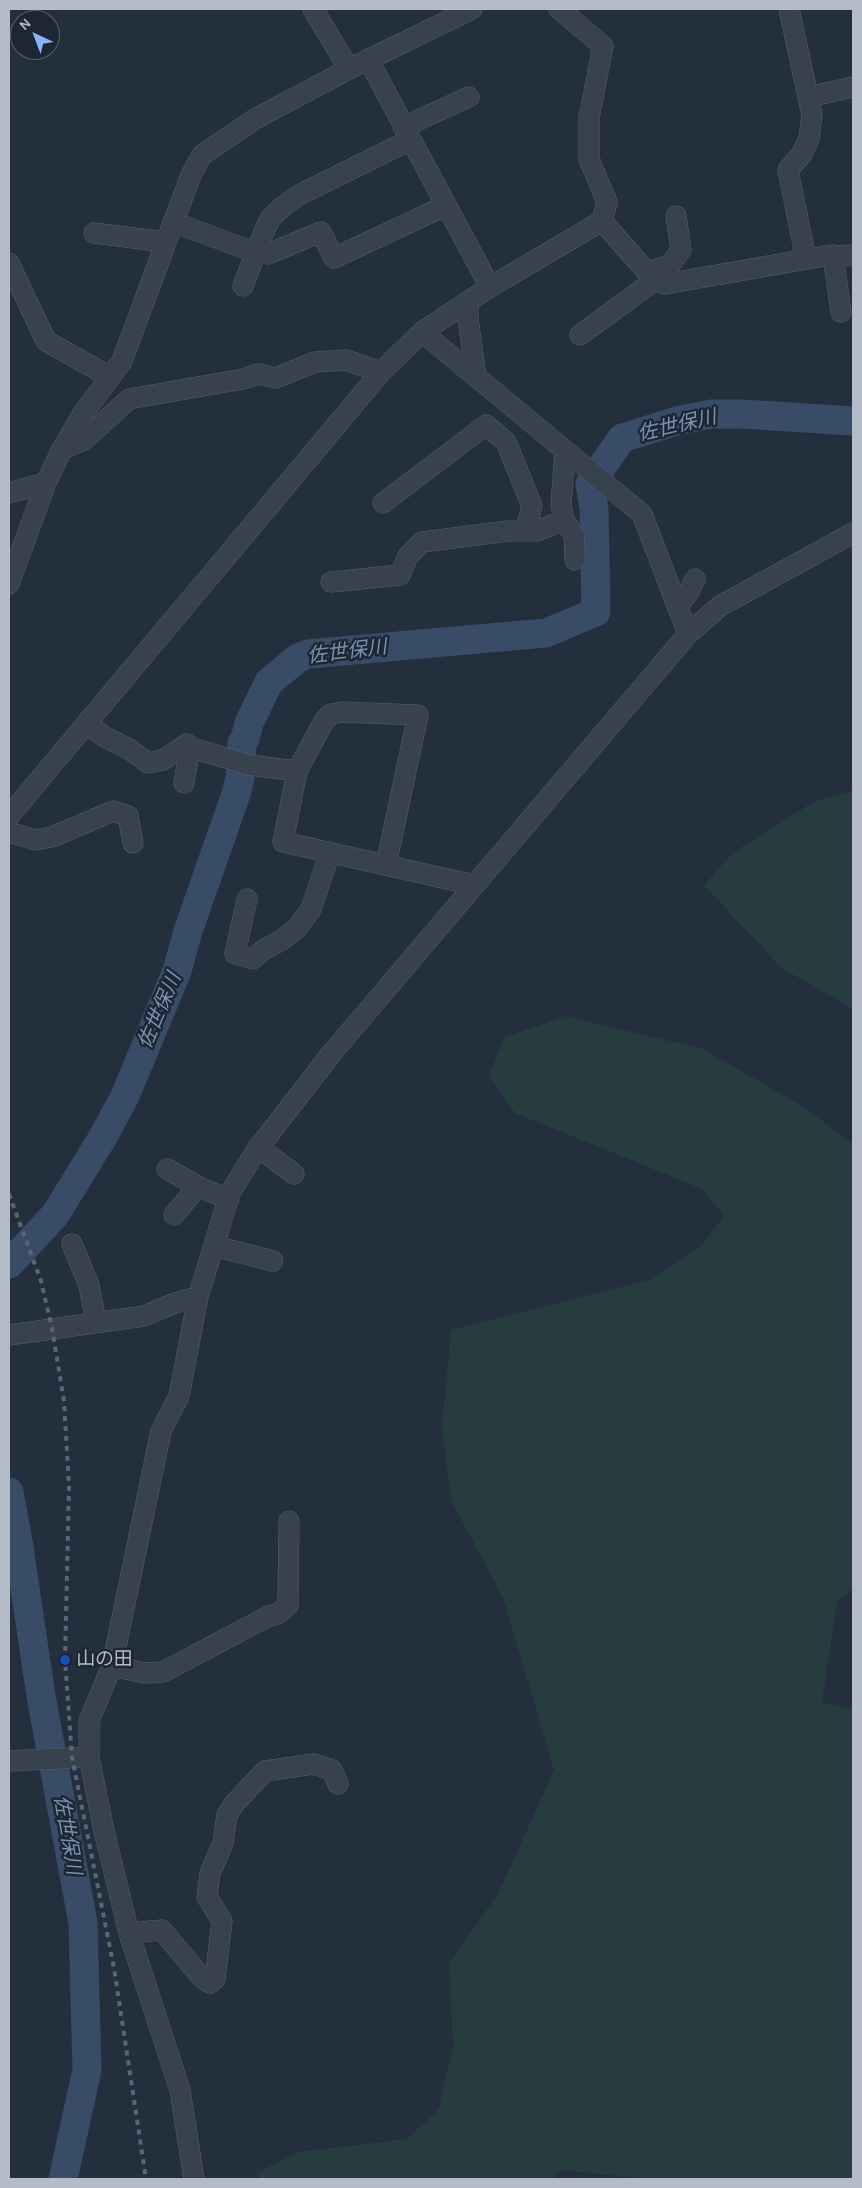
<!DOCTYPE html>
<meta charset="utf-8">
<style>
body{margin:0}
#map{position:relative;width:862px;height:2188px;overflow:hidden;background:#242f3e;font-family:Karla,sans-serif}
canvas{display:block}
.frame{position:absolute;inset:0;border:10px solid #b4bcc9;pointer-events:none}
.north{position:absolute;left:10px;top:10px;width:50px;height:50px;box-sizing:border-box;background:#1d2633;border:1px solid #59626f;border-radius:50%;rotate:317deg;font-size:14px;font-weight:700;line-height:20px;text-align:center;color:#b4bcc9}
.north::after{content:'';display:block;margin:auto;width:18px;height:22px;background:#8ab4f8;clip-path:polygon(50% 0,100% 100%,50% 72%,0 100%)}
</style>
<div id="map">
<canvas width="862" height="2188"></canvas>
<div class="frame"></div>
<div class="north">N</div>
</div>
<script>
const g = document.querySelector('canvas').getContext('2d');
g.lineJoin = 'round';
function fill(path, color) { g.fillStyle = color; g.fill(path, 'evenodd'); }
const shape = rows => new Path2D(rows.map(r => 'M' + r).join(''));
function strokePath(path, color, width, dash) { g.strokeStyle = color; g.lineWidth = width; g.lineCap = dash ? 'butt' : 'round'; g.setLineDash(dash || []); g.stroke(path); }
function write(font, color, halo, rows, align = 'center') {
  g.font = font + ' Karla,"Noto Sans JP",sans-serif'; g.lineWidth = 5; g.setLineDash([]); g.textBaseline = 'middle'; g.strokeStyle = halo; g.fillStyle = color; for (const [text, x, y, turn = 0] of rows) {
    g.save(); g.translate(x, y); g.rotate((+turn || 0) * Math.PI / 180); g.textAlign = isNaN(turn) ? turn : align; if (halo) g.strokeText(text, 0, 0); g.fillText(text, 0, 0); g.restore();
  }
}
fill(shape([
 [853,791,853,1009,782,968,704,886,732,853,815,801],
 [565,1016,703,1049,807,1109,853,1144,853,1588,837,1602,822,1702,853,1710,853,2179,646,2179,563,2170,552,2179,259,2179,258,2173,297,2152,407,2139,438,2110,453,2047,449,1963,498,1894,554,1770,503,1598,451,1500,442,1426,451,1330,648,1280,703,1244,724,1215,700,1188,515,1113,489,1076,504,1038]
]), '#263c3f');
strokePath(shape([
 [9,1264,55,1215,103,1137,125,1096,177,971,188,931,236,794,240,778,242,743,245,739,249,723,269,682,298,658,308,654,546,633,596,612,594,508,590,484,622,438,677,421,711,414,742,414,853,421],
 [9,1492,18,1541,41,1696,83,1923,87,2070,63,2179]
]), '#394c67', 29);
const minor = shape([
 [313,9,349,69],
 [789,9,812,115,809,139,801,155,788,170,806,259],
 [368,59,490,287],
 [808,97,853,87],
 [403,127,469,97],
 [602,221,647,272,669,266,681,250,676,216],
 [173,222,257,253,268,254,321,232,334,258,445,206],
 [94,233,165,242],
 [833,255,841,312],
 [9,263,46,341,110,377],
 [647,272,655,280,665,284,825,256,853,255],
 [243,286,263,234,270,219,282,207,299,195,410,140],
 [468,303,468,318,476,377],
 [422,332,490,287,602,221,607,202,589,159,589,118,603,46,559,9],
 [580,335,655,280],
 [62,449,84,440,129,399,243,379,258,374,276,378,315,362,346,360,381,372],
 [9,493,46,483],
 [383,503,486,425,506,442,532,506,525,531],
 [564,520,574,535,575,560],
 [331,582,400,575,408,556,422,542,508,531,537,531,564,520,561,505,565,451],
 [9,584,46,483,62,449,82,415,122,361,191,175,202,155,255,119,349,69,472,9],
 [677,607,689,592,695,579],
 [87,724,105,737,129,749,148,763,163,760,187,744,192,748,249,765,297,771,283,842,474,885],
 [297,771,324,721,331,714,343,712,418,715,386,865],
 [184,783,190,747],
 [9,816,381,372,422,332,642,514,688,634],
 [9,832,35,840,52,837,113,811,128,816,133,843],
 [247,899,235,954,253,959,263,950,282,940,298,927,311,909,330,852],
 [258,1147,294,1174],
 [167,1169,201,1188,229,1199],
 [174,1215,198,1186],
 [72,1244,89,1285,96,1322],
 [214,1246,273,1261],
 [9,1335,144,1316,175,1303,198,1297],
 [112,1666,144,1673,163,1672,269,1616,278,1614,288,1605,289,1521],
 [9,1761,89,1757],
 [129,1933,162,1930,202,1978,210,1983,215,1979,222,1921,207,1897,210,1873,223,1843,227,1815,234,1804,265,1771,314,1764,332,1770,338,1784],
 [194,2179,180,2090,129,1933,104,1831,89,1757,89,1721,112,1666,161,1431,179,1396,198,1297,230,1193,256,1151,331,1054,688,634,720,606,853,533]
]);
strokePath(minor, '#565f6c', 21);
strokePath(minor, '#38414e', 20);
strokePath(shape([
 [9,1194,41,1281,52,1328,64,1401,69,1486,65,1660,72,1757,114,1968,146,2179]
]), '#5a6575', 4, [5, 5]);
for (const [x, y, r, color] of [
 [65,1660,6,"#1a4fb4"]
]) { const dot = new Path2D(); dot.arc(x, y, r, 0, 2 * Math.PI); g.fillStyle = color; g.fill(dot); strokePath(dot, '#1d2633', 2); }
write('19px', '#b4bcc9', '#1d2633', [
 ["山の田",76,1660]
], 'left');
write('italic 20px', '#7c92b1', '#1d2633', [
 ["佐世保川",677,426,-13],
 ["佐世保川",347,652,-7],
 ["佐世保川",160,1011,-67],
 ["佐世保川",67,1835,80]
]);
</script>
